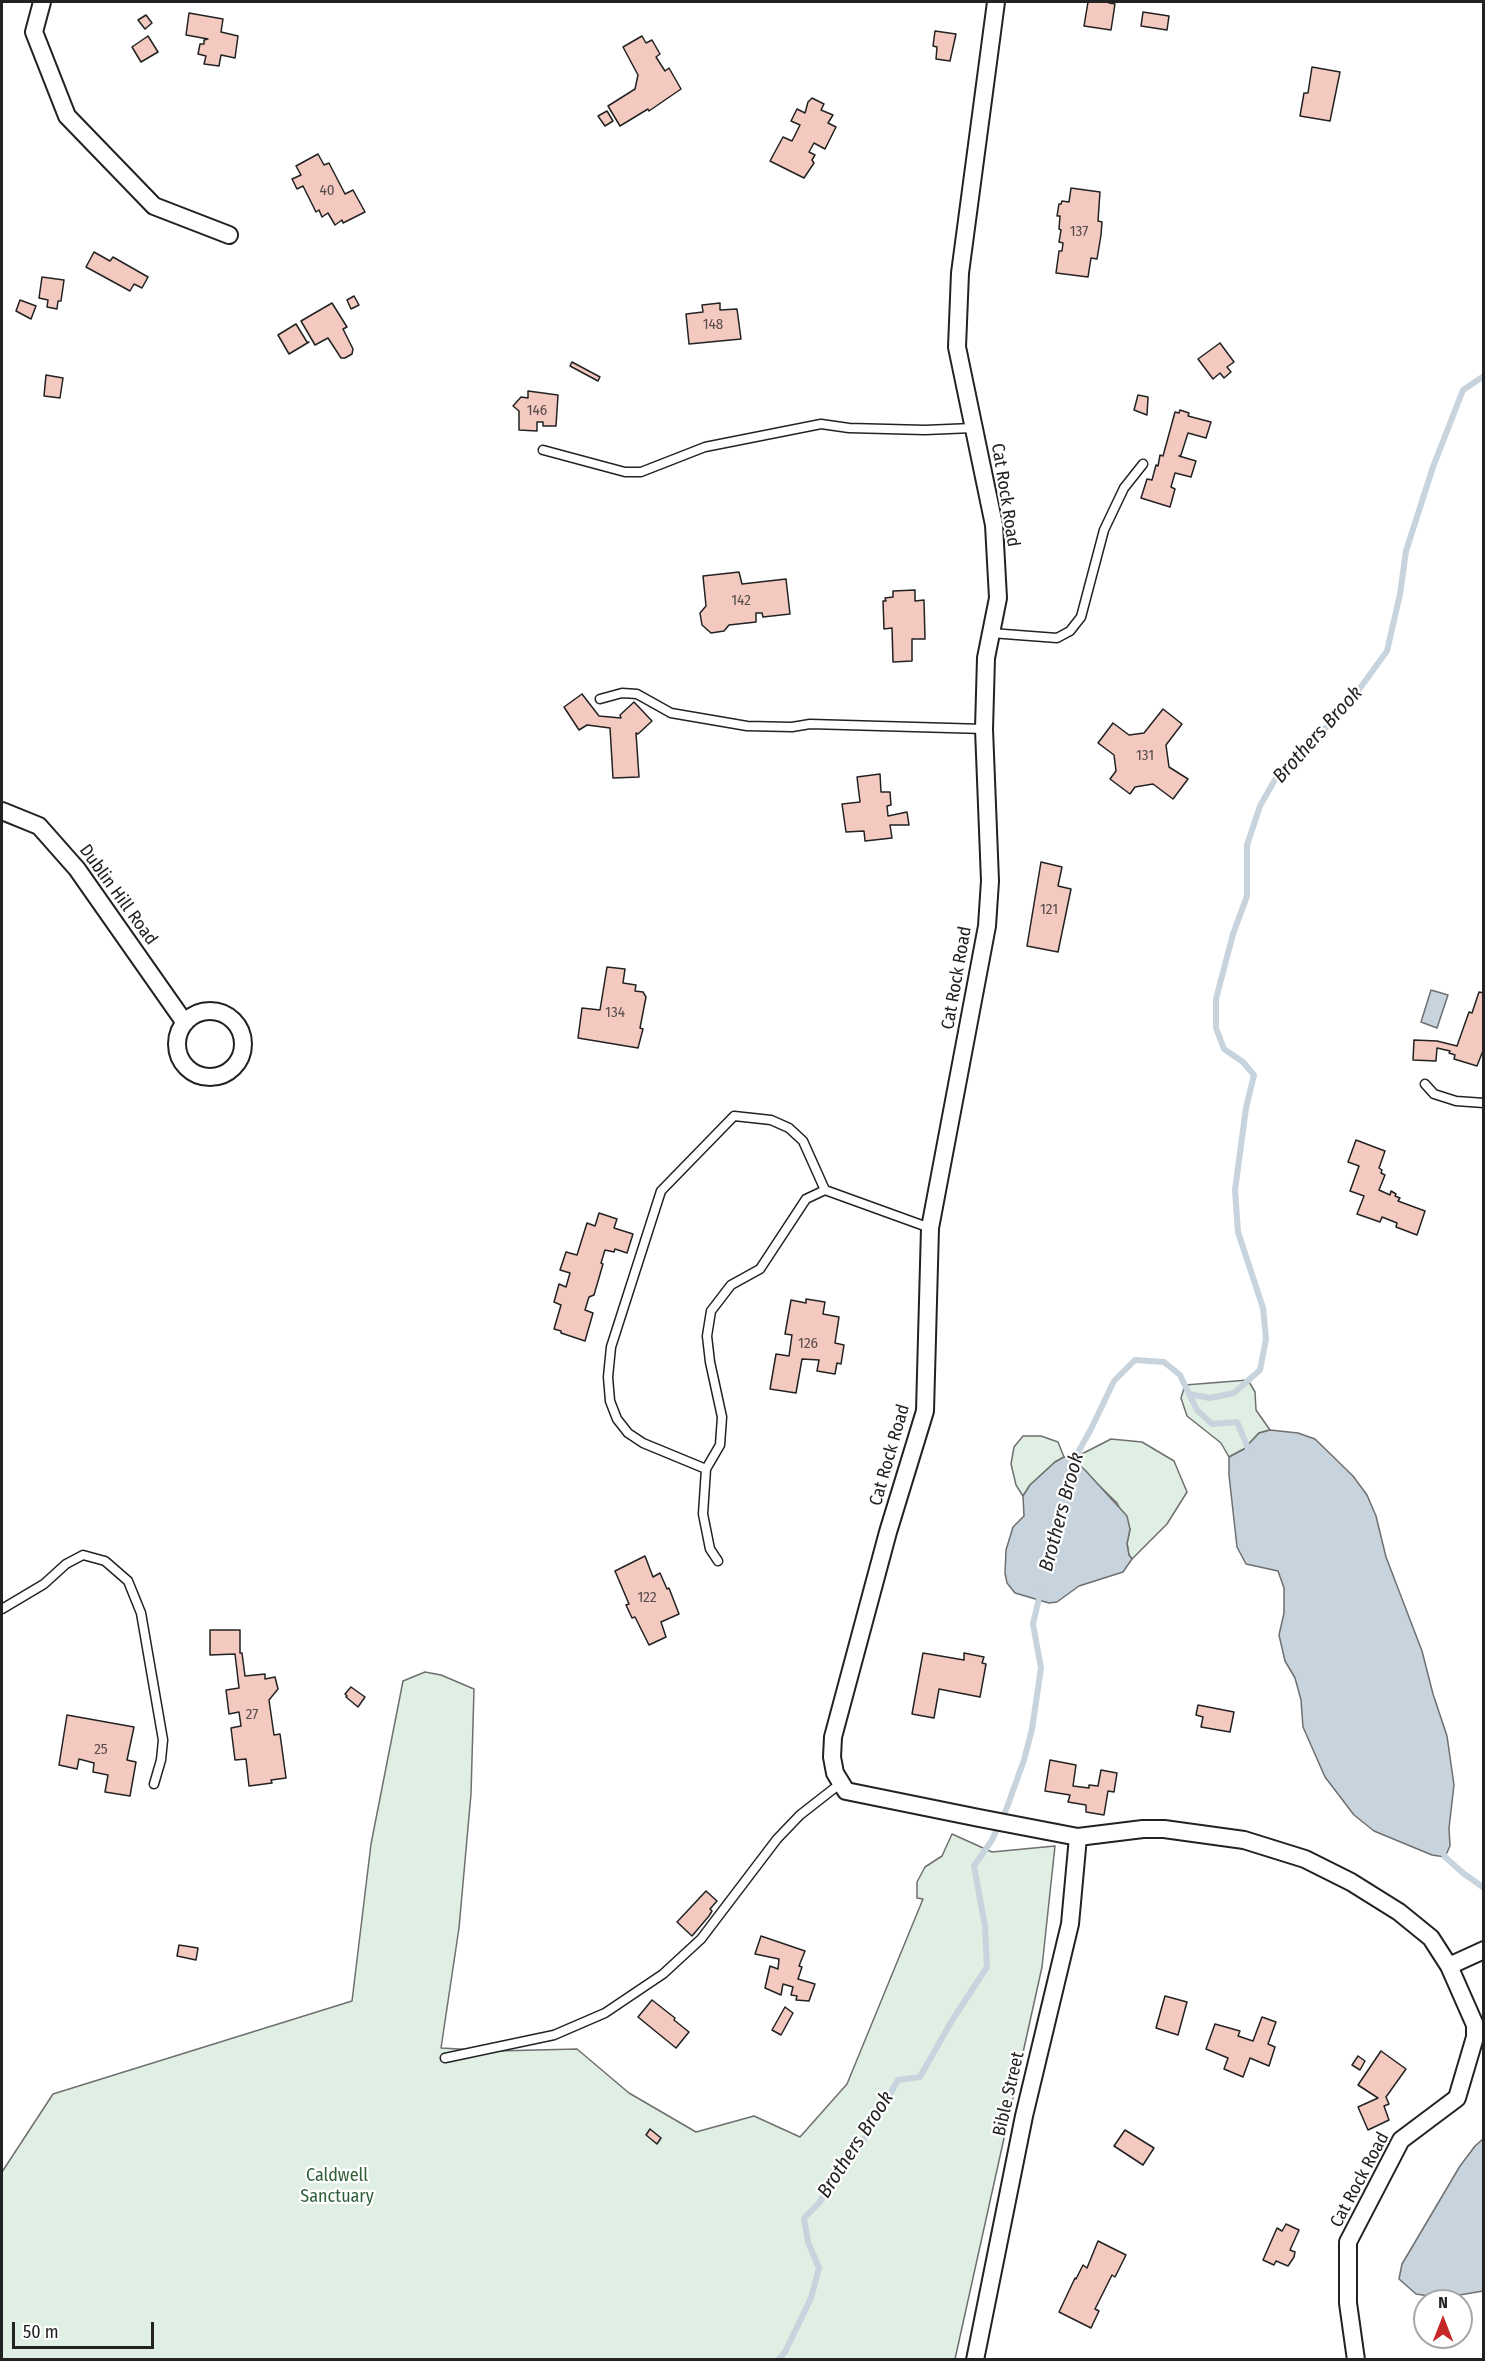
<!DOCTYPE html>
<style>
body{margin:0}
#map{position:relative;width:1485px;height:2361px;overflow:hidden;background:#fff;font-family:"Fira Sans Condensed",sans-serif}
canvas{display:block}
.frame{position:absolute;inset:0;border:3px solid #222;pointer-events:none}
.north{position:absolute;left:1413px;top:2289px;width:60px;height:60px;box-sizing:border-box;background:#fff;border:2px solid #a7a7a7;border-radius:50%;rotate:0deg;font-size:16px;font-weight:700;line-height:24px;text-align:center;color:#222}
.north::after{content:'';display:block;margin:auto;width:21px;height:27px;background:#c62828;clip-path:polygon(50% 0,100% 100%,50% 72%,0 100%)}
.scale{position:absolute;left:12px;top:2322px;width:142px;height:27px;box-sizing:border-box;border:3px solid #222;border-top:0;padding-left:8px;font-size:18px;line-height:21px;white-space:nowrap;color:#222;-webkit-text-stroke:4px #fff;paint-order:stroke}
</style>
<div id="map">
<canvas width="1485" height="2361"></canvas>
<div class="frame"></div>
<div class="north">N</div>
<div class="scale">50 m</div>
</div>
<script>
const g = document.querySelector('canvas').getContext('2d');
g.lineJoin = 'round';
function fill(path, color) { g.fillStyle = color; g.fill(path, 'evenodd'); }
const shape = rows => new Path2D(rows.map(r => 'M' + r).join(''));
function strokePath(path, color, width, dash) { g.strokeStyle = color; g.lineWidth = width; g.lineCap = dash ? 'butt' : 'round'; g.setLineDash(dash || []); g.stroke(path); }
function write(font, color, halo, rows, align = 'center') {
  g.font = font + ' "Fira Sans Condensed",sans-serif'; g.lineWidth = 4.5; g.setLineDash([]); g.textBaseline = 'middle'; g.strokeStyle = halo; g.fillStyle = color; for (const [text, x, y, turn = 0] of rows) {
    g.save(); g.translate(x, y); g.rotate((+turn || 0) * Math.PI / 180); g.textAlign = isNaN(turn) ? turn : align; if (halo) g.strokeText(text, 0, 0); g.fillText(text, 0, 0); g.restore();
  }
}
const green = shape([
 [1248,1380,1255,1392,1256,1410,1270,1430,1259,1433,1244,1449,1229,1457,1221,1443,1187,1416,1181,1398,1185,1385,1248,1380],
 [1023,1436,1041,1436,1058,1442,1064,1457,1055,1462,1030,1485,1023,1496,1016,1485,1011,1464,1014,1447,1023,1436],
 [1111,1439,1142,1442,1174,1461,1187,1492,1167,1524,1132,1559,1129,1555,1127,1543,1130,1529,1117,1503,1072,1459,1111,1439],
 [425,1672,441,1675,474,1689,471,1794,459,1928,441,2048,495,2051,577,2049,629,2093,696,2132,754,2116,800,2137,847,2084,923,1899,917,1898,917,1882,925,1867,942,1856,952,1834,992,1852,1055,1846,1042,1967,955,2359,2,2360,2,2172,53,2094,352,2001,371,1844,403,1681,425,1672]
]);
fill(green, '#e0efe3');
strokePath(green, '#6f6f6f', 1.5);
const water = shape([
 [1431,990,1448,995,1437,1028,1421,1022,1431,990],
 [1270,1430,1298,1433,1315,1439,1353,1476,1367,1495,1376,1516,1386,1557,1422,1651,1433,1694,1447,1736,1454,1785,1449,1828,1450,1846,1445,1857,1432,1855,1374,1831,1354,1815,1325,1777,1303,1727,1301,1700,1295,1678,1285,1661,1279,1635,1284,1613,1284,1588,1278,1571,1246,1564,1237,1547,1229,1475,1229,1457,1244,1449,1259,1433,1270,1430],
 [1064,1457,1072,1459,1085,1470,1127,1516,1130,1529,1127,1544,1129,1555,1132,1559,1123,1572,1079,1586,1057,1602,1049,1603,1015,1593,1007,1583,1005,1573,1006,1550,1013,1527,1024,1516,1023,1496,1030,1485,1055,1462,1064,1457],
 [1483,2139,1483,2291,1442,2298,1416,2294,1399,2279,1402,2264,1460,2166,1475,2146,1483,2139]
]);
fill(water, '#c7d3dd');
strokePath(water, '#6f6f6f', 1.5);
strokePath(shape([
 [1189,1394,1197,1410,1212,1424,1237,1422,1250,1453],
 [1071,1465,1091,1429,1114,1381,1135,1360,1164,1362,1180,1375,1189,1394,1210,1398,1234,1393,1260,1370,1266,1339,1263,1308,1238,1232,1235,1190,1246,1108,1254,1075,1243,1062,1224,1049,1216,1028,1216,999,1233,934,1247,896,1247,845,1260,806,1277,776,1296,755,1332,722,1350,702,1387,651,1400,594,1406,551,1433,467,1463,390,1484,376],
 [1442,1851,1445,1857,1463,1873,1484,1888],
 [778,2360,785,2352,811,2298,819,2268,808,2242,804,2218,819,2203,837,2173,867,2135,898,2080,920,2077,951,2022,987,1967,985,1926,974,1866,992,1840,1006,1810,1024,1760,1032,1729,1041,1668,1033,1624,1040,1594]
]), '#c7d3dd', 6);
const building = shape([
 [1088,2,1109,2,1109,3,1115,4,1111,30,1084,26,1088,2],
 [1143,12,1169,16,1167,30,1141,26,1143,12],
 [189,13,223,19,221,32,238,36,235,58,221,55,219,66,204,64,206,56,198,54,200,44,204,44,204,40,208,39,186,35,189,13],
 [146,15,152,23,145,29,138,20,146,15],
 [935,31,956,34,950,61,936,59,937,47,933,46,935,31],
 [148,36,158,52,141,62,132,47,148,36],
 [642,36,646,43,652,40,660,54,656,57,665,71,669,68,681,89,649,111,648,109,620,126,608,106,635,89,638,75,623,47,642,36],
 [1312,67,1340,72,1330,121,1300,116,1304,93,1308,93,1312,67],
 [812,98,824,104,821,110,833,115,828,123,836,127,825,149,814,143,809,152,815,155,812,160,814,163,804,178,770,161,783,137,792,141,800,125,791,121,797,109,805,113,808,102,812,98],
 [607,111,613,121,605,126,598,116,607,111],
 [318,154,324,165,329,163,345,194,353,190,365,212,343,223,342,220,335,225,328,213,322,217,319,210,316,212,303,186,297,189,292,179,301,175,296,166,318,154],
 [1071,188,1100,192,1098,221,1102,222,1101,235,1097,259,1091,258,1088,277,1056,273,1059,251,1062,251,1063,243,1059,242,1061,230,1059,229,1060,216,1057,216,1059,204,1061,204,1062,201,1069,202,1071,188],
 [94,252,110,261,113,257,148,277,142,288,134,284,130,291,86,267,94,252],
 [42,277,64,280,61,301,58,301,57,309,47,307,48,300,39,298,42,277],
 [354,296,359,305,351,309,347,300,354,296],
 [20,300,36,306,31,319,16,311,20,300],
 [332,303,347,327,343,329,353,349,352,354,345,358,341,358,328,338,315,345,301,321,332,303],
 [720,303,720,310,737,309,741,339,689,344,686,314,703,312,702,305,720,303],
 [296,324,307,342,309,342,289,354,278,335,296,324],
 [1220,343,1234,362,1227,367,1231,372,1224,378,1220,373,1213,379,1198,359,1220,343],
 [572,362,600,377,598,381,570,366,572,362],
 [46,375,63,378,60,398,44,396,46,375],
 [528,391,558,395,556,426,543,426,543,422,537,422,537,431,519,430,519,411,513,406,521,397,528,398,528,391],
 [1138,395,1148,397,1147,415,1134,410,1138,395],
 [1180,410,1189,413,1188,416,1211,422,1206,438,1188,433,1181,455,1179,456,1196,461,1191,477,1175,473,1171,487,1175,489,1170,507,1141,498,1147,479,1152,480,1156,465,1158,466,1160,455,1163,456,1175,412,1179,413,1180,410],
 [739,572,742,584,786,579,790,614,763,617,762,613,756,613,756,622,729,625,724,631,711,633,702,625,700,613,706,606,703,576,739,572],
 [915,590,915,601,924,600,925,639,912,639,912,661,893,662,892,628,884,629,883,601,886,601,885,598,893,597,893,591,915,590],
 [582,694,599,716,621,718,620,715,634,702,652,721,638,734,636,733,639,777,613,778,610,728,587,725,579,730,564,707,582,694],
 [1163,709,1182,724,1166,745,1169,767,1188,779,1173,799,1153,784,1135,787,1130,794,1110,779,1116,771,1114,755,1098,743,1113,723,1129,735,1144,733,1163,709],
 [880,774,881,792,890,792,891,805,887,806,888,816,907,812,909,825,890,825,892,838,865,841,864,831,846,832,842,804,860,802,857,777,880,774],
 [1041,862,1062,867,1058,886,1071,889,1058,952,1027,946,1041,862],
 [607,967,625,969,623,983,636,985,635,991,643,992,646,997,640,1028,643,1029,638,1048,578,1038,582,1008,600,1010,607,967],
 [1479,992,1484,993,1484,1048,1477,1066,1454,1059,1455,1055,1449,1053,1450,1051,1437,1048,1436,1061,1413,1060,1414,1040,1437,1041,1457,1046,1469,1012,1472,1013,1479,992],
 [1356,1140,1385,1151,1379,1168,1382,1170,1381,1173,1385,1175,1379,1190,1390,1195,1391,1191,1396,1194,1395,1196,1400,1198,1398,1201,1425,1211,1417,1235,1396,1227,1397,1223,1382,1217,1380,1222,1357,1214,1364,1196,1350,1191,1359,1166,1348,1162,1356,1140],
 [599,1213,617,1219,614,1228,633,1234,627,1253,615,1249,614,1252,605,1250,601,1263,603,1264,594,1295,589,1297,585,1310,593,1313,585,1341,561,1333,561,1331,554,1329,561,1305,554,1302,559,1284,566,1287,570,1273,560,1270,566,1252,577,1255,587,1223,595,1226,599,1213],
 [806,1299,825,1302,823,1314,839,1317,835,1343,844,1345,841,1364,837,1363,835,1374,817,1371,819,1360,802,1359,796,1393,770,1389,776,1354,789,1356,792,1335,785,1334,791,1300,806,1303,806,1299],
 [645,1556,653,1577,660,1573,667,1589,669,1588,679,1614,661,1622,666,1637,649,1645,635,1617,632,1618,626,1605,629,1604,615,1571,645,1556],
 [210,1630,240,1630,240,1653,242,1653,245,1676,265,1674,265,1679,275,1677,278,1689,269,1700,274,1735,280,1734,286,1778,271,1780,272,1783,249,1786,246,1759,235,1760,231,1728,241,1726,239,1712,229,1714,226,1690,239,1688,235,1654,210,1655,210,1630],
 [923,1653,964,1660,964,1653,984,1657,982,1663,986,1664,980,1697,939,1689,934,1718,912,1714,923,1653],
 [351,1687,365,1697,358,1707,346,1697,347,1696,345,1694,351,1687],
 [1198,1705,1234,1712,1230,1732,1201,1727,1203,1717,1196,1715,1198,1705],
 [67,1715,134,1727,127,1760,136,1762,130,1796,105,1792,108,1775,93,1772,94,1763,79,1759,77,1769,59,1765,67,1715],
 [1050,1760,1076,1765,1073,1786,1089,1788,1089,1785,1098,1786,1101,1770,1117,1773,1114,1792,1108,1791,1104,1815,1086,1812,1086,1805,1068,1802,1070,1795,1045,1791,1050,1760],
 [706,1891,717,1901,710,1909,712,1911,709,1916,692,1936,677,1922,706,1891],
 [761,1936,805,1951,799,1966,802,1967,798,1979,815,1984,809,2001,796,2000,797,1996,791,1995,793,1987,783,1984,781,1995,765,1988,770,1966,778,1969,779,1959,755,1954,761,1936],
 [179,1945,198,1948,196,1960,177,1956,179,1945],
 [1165,1996,1187,2002,1178,2035,1156,2028,1165,1996],
 [652,2000,675,2018,674,2020,689,2032,676,2048,638,2017,652,2000],
 [785,2007,793,2013,781,2035,772,2030,785,2007],
 [1262,2017,1276,2022,1268,2044,1275,2047,1269,2066,1250,2058,1243,2077,1224,2069,1228,2058,1206,2049,1215,2024,1240,2031,1238,2036,1253,2041,1262,2017],
 [1381,2051,1406,2069,1386,2097,1389,2104,1384,2106,1389,2120,1368,2130,1358,2107,1378,2098,1358,2085,1381,2051],
 [1358,2056,1365,2061,1360,2070,1352,2065,1358,2056],
 [650,2129,661,2138,657,2144,646,2135,650,2129],
 [1125,2130,1154,2148,1143,2165,1114,2146,1125,2130],
 [1286,2224,1299,2230,1290,2250,1295,2252,1294,2257,1288,2266,1276,2261,1274,2265,1263,2260,1277,2228,1282,2231,1286,2224],
 [1098,2241,1126,2255,1115,2277,1112,2275,1095,2309,1099,2311,1091,2328,1059,2312,1075,2278,1076,2279,1083,2265,1087,2268,1098,2241]
]);
fill(building, '#f3c9c0');
strokePath(building, '#222', 1.5);
const lane = shape([
 [543,450,625,472,641,472,705,447,821,424,849,428,925,430,973,428],
 [991,633,1057,638,1070,631,1081,617,1104,530,1124,488,1143,464],
 [600,699,622,693,637,694,671,713,747,726,792,727,810,724,984,729],
 [1425,1084,1434,1094,1456,1101,1484,1103],
 [706,1469,720,1445,722,1417,710,1362,707,1336,711,1311,731,1285,760,1269,806,1199,825,1190],
 [718,1561,710,1549,703,1514,706,1469,643,1443,628,1433,617,1419,610,1401,608,1377,611,1347,661,1191,734,1116,771,1120,789,1128,803,1141,825,1190,930,1228],
 [2,1609,44,1584,66,1564,83,1555,105,1561,128,1581,141,1613,163,1740,161,1760,154,1784],
 [445,2058,554,2035,605,2013,663,1974,701,1939,777,1839,800,1815,841,1783]
]);
const street = shape([
 [42,2,34,32,67,116,154,206,229,235],
 [996,2,960,273,957,347,994,525,998,598,986,658,984,729,990,881,987,926,930,1228,925,1411,888,1532,833,1737,832,1757,835,1773,846,1791,979,1818,1078,1837,1143,1829,1164,1829,1244,1840,1305,1859,1351,1882,1399,1912,1431,1938,1449,1966,1475,2025,1475,2037,1457,2098,1401,2140,1348,2242,1348,2303,1356,2360],
 [2,811,39,826,77,869,185,1023],
 '177 1044a33 33 0 1 1 66 0a33 33 0 1 1-66 0Z',
 [1449,1966,1484,1950],
 [975,2360,1024,2116,1070,1924,1078,1837]
]);
strokePath(lane, '#222', 11);
strokePath(street, '#222', 20);
strokePath(lane, '#fff', 8);
strokePath(street, '#fff', 16);
write('15px', '#564c4a', null, [
 ["40",327,191],
 ["137",1079,232],
 ["148",713,325],
 ["146",537,411],
 ["142",741,601],
 ["131",1145,756],
 ["121",1049,910],
 ["134",615,1013],
 ["126",808,1344],
 ["122",647,1598],
 ["27",252,1715],
 ["25",101,1750]
]);
write('18px', '#222', '#fff', [
 ["Cat Rock Road",1005,495,81],
 ["Dublin Hill Road",118,895,54],
 ["Cat Rock Road",957,978,-80],
 ["Cat Rock Road",890,1455,-74],
 ["Bible Street",1009,2094,-77],
 ["Cat Rock Road",1360,2180,-62]
]);
write('18px', '#2f5e38', '#fff', [
 ["Caldwell",337,2176],
 ["Sanctuary",337,2197]
]);
write('italic 20px', '#222', '#fff', [
 ["Brothers Brook",1318,735,-48],
 ["Brothers Brook",1062,1512,-75],
 ["Brothers Brook",856,2145,-57]
]);
</script>
